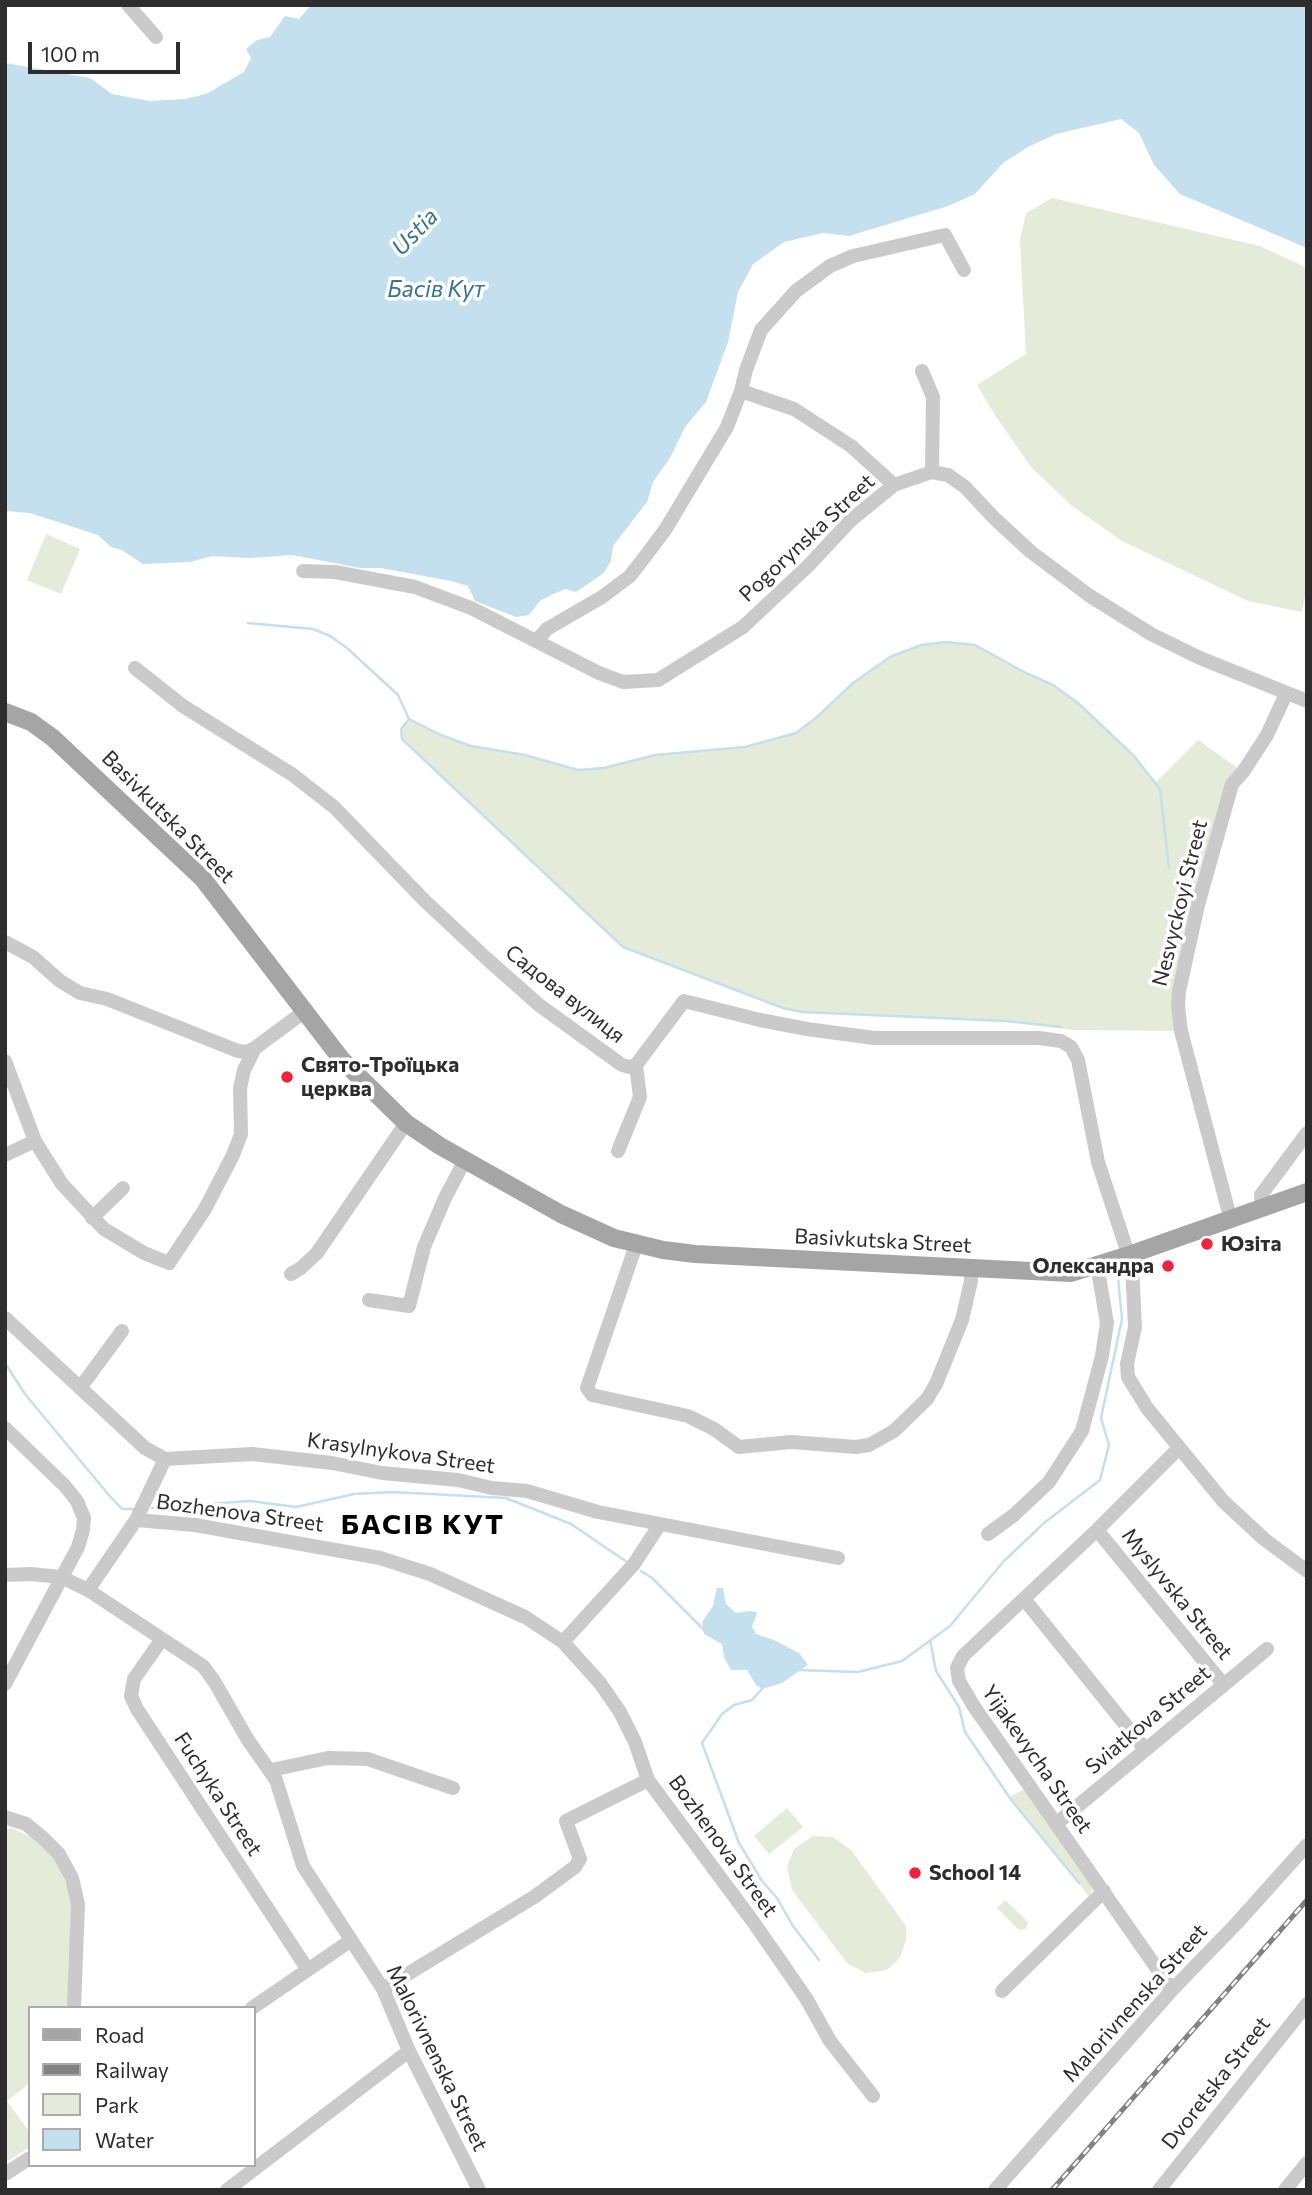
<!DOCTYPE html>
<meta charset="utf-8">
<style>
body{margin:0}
#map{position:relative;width:1312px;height:2195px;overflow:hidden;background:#fff;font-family:Commissioner,sans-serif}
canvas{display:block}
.frame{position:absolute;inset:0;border:7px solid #2d2d2d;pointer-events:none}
.legend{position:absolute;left:28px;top:2006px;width:228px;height:161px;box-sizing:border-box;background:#fff;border:2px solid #ababab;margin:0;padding:9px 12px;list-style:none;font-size:21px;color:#2d2d2d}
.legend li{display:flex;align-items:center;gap:14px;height:35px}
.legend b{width:35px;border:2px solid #ababab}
.scale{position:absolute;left:28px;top:42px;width:152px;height:32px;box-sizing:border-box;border:4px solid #2d2d2d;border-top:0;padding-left:9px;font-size:21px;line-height:24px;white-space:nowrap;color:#2d2d2d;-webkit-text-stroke:5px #fff;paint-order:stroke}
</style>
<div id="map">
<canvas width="1312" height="2195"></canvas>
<div class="frame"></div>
<ul class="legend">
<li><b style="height:9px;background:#a5a5a5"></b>Road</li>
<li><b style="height:9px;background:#828282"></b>Railway</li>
<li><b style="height:19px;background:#e4ebd9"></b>Park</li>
<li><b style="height:19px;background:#c4dfed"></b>Water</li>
</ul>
<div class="scale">100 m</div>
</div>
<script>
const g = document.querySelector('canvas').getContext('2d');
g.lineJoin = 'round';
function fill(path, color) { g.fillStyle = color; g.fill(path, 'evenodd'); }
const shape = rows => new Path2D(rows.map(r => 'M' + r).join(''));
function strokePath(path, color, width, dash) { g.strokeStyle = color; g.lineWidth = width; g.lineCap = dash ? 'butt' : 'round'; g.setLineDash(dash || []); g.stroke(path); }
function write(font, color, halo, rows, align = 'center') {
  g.font = font + ' Commissioner,sans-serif'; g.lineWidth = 7; g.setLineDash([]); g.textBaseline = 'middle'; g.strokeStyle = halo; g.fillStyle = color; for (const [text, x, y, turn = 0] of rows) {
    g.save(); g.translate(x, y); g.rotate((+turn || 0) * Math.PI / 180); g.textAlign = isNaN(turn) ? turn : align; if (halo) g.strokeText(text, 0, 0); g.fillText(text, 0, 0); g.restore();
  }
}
fill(shape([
 [1052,198,1260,246,1307,268,1307,585,1302,612,1248,601,1122,541,1071,505,1031,467,995,415,977,385,1026,354,1020,240,1026,213],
 [46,534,80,549,61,594,27,580],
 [946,642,975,645,1026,673,1053,685,1078,703,1134,756,1155,783,1198,740,1243,772,1232,784,1191,932,1181,1031,1073,1030,1006,1021,802,1012,783,1008,744,994,623,947,402,739,401,729,409,719,441,735,471,746,525,755,578,770,605,768,655,755,745,747,796,733,817,717,853,683,890,657,921,645],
 [1023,1790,1029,1794,1093,1889,1089,1896,1009,1797],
 [787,1808,803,1827,769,1854,754,1836],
 [12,1828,33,1838,57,1861,71,1895,69,2008,30,2008,30,2083,7,2101,30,2133,30,2147,5,2163,5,1830],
 [813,1836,833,1837,851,1850,906,1926,906,1940,900,1958,887,1970,866,1973,847,1963,792,1890,787,1867,794,1849],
 [1005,1900,1028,1922,1026,1929,1019,1930,997,1908]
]), '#e4ebd9');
fill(shape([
 [311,5,1307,5,1307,248,1180,194,1154,165,1139,133,1121,119,1056,134,1028,147,1003,163,975,194,948,206,849,236,823,233,784,242,753,264,738,292,728,342,706,402,685,427,670,458,653,482,647,502,613,546,611,561,604,573,576,592,565,589,551,595,540,601,529,615,516,617,475,601,468,586,451,581,381,568,360,568,292,555,251,558,212,556,190,562,143,564,122,550,111,547,98,535,30,513,5,511,5,63,90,78,112,94,149,101,185,99,206,94,244,72,251,58,246,49,257,40,270,37,285,16,299,19],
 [717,1588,723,1588,726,1604,736,1613,749,1611,757,1612,752,1627,756,1634,774,1640,799,1653,808,1665,782,1683,762,1689,756,1685,747,1670,731,1670,724,1657,722,1644,704,1634,702,1622,713,1606]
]), '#c4dfed');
strokePath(shape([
 [248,623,313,629,330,636,347,648,398,695,409,719,441,735,471,746,525,755,578,770,604,768,655,755,745,747,796,733,817,717,853,683,890,657,921,645,946,642,975,645,1026,673,1053,685,1078,703,1134,756,1160,789,1169,868],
 [409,719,401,729,402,739,623,947,783,1008,802,1012,1006,1021,1061,1027],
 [5,1363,25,1394,107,1493,122,1509,134,1509],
 [152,1508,250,1501,296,1507,354,1494,392,1492,506,1498,571,1524,627,1562],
 [641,1571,652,1578,705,1631],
 [930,1640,936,1671,959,1707,965,1732,1012,1801,1079,1883],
 [798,1670,858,1672,902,1661,950,1626,1003,1562,1044,1523,1100,1480,1109,1445,1101,1418,1122,1319,1118,1278],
 [762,1689,752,1700,734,1705,722,1714,702,1743,739,1843,762,1881,777,1898,793,1926,819,1960]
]), '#c4dfed', 2.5);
strokePath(shape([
 [128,5,156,37],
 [922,371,933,397,932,472],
 [741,391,794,409,851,446,894,485],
 [303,571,335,572,415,587,471,608,599,673,623,682,658,680,743,627,809,565,851,520,894,485,932,472,948,475,965,487,994,518,1031,552,1090,596,1151,634,1200,658,1307,701],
 [537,640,547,629,602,597,630,576,647,554,665,530,727,427,741,391,746,370,761,330,796,291,830,266,853,256,945,235,964,270],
 [135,668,183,706,293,775,334,807,425,901,486,958,539,1005,622,1065,630,1067,636,1065,684,1001,760,1020,807,1029,874,1038,1039,1038,1061,1041,1071,1047,1078,1060,1098,1162,1132,1266,1135,1327,1127,1364,1128,1377,1147,1408,1223,1501,1264,1539,1307,1571],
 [5,942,33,957,60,981,80,993,107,999,238,1051,247,1052,255,1048,305,1011],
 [5,1061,35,1141,62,1184,104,1229,144,1253,169,1263,205,1209,233,1155,241,1134,240,1088,244,1070,255,1048],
 [618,1151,640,1097,636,1065],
 [5,1155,35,1141],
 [1262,1206,1261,1195,1307,1133],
 [1230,1217,1181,1031,1178,1006,1179,991,1198,905,1232,784,1243,772,1267,735,1286,694],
 [92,1218,123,1188],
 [636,1245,587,1388,592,1395,688,1416,714,1429,739,1447,791,1442,856,1447,869,1445,894,1431,927,1399,936,1384,962,1320,971,1281,971,1269],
 [291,1274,301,1268,317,1253,406,1123],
 [369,1300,409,1306,424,1247,445,1198,465,1160],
 [5,1318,145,1448,165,1459,252,1454,332,1463,382,1473,458,1480,492,1488,527,1491,598,1512,838,1558],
 [80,1388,122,1331],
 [5,1428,65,1486,77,1501,84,1518,83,1530,78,1547,5,1684],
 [136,1520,195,1525,380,1558,430,1574,525,1617,563,1642,600,1683,620,1712,635,1742,648,1780,754,1923,806,1998,830,2041,873,2096],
 [1097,1530,1223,1684],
 [988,1534,1014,1515,1049,1482,1082,1431,1102,1356,1107,1323,1097,1265],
 [5,1575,31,1574,61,1577,88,1590,203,1666,214,1681,248,1740,276,1780,303,1866,383,1989,409,2051,479,2190],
 [88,1590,136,1520,165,1459],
 [1024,1599,1145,1749],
 [162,1639,134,1679,131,1696,137,1709,308,1970],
 [563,1642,634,1564,660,1524],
 [271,1770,328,1758,368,1759,453,1788],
 [5,1817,26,1824,43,1838,59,1854,72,1878,78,1904,74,2008],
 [1056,1824,1267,1649],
 [383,1989,534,1897,575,1867,580,1859,566,1821,648,1780],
 [1172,1990,973,1705,959,1681,957,1668,963,1656,1097,1530,1179,1448],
 [1002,1991,1104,1891],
 [252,2008,350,1941],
 [5,2174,30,2158],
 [227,2190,409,2051],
 [995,2190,1172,1990,1236,1924,1307,1845],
 [1159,2190,1307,2004],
 [1285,2190,1307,2163]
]), '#cacaca', 14);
strokePath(shape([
 [5,712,31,722,53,738,203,879,342,1060,406,1123,440,1146,561,1214,614,1238,663,1250,695,1254,1071,1273,1129,1255,1307,1192]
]), '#a5a5a5', 18);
const rail = shape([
 [1052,2190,1307,1900]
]);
strokePath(rail, '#828282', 5);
strokePath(rail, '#fff', 2.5, [8]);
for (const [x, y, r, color] of [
 [287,1077,7,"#ee243f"],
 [1207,1244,7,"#ee243f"],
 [1168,1266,7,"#ee243f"],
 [915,1873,7,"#ee243f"]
]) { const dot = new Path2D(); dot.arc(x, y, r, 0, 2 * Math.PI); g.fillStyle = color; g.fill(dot); strokePath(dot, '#fff', 2.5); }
write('21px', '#2d2d2d', '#fff', [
 ["Pogorynska Street",807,538,-43],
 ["Basivkutska Street",168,817,45],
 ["Nesvyckoyi Street",1180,903,-76],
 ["Садова вулиця",565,994,38],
 ["Basivkutska Street",883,1241,3],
 ["Krasylnykova Street",401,1453,8],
 ["Bozhenova Street",240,1513,8],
 ["Myslyvska Street",1177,1594,51],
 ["Sviatkova Street",1148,1720,-40],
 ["Yijakevycha Street",1037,1759,55],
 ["Fuchyka Street",218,1794,57],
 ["Bozhenova Street",723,1846,54],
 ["Malorivnenska Street",1135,2003,-48],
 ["Malorivnenska Street",437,2058,64],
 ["Dvoretska Street",1216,2083,-52]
]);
write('bold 21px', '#2d2d2d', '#fff', [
 ["Свято-Троїцька",301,1065],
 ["церква",301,1089],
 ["Юзіта",1221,1244],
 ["Олександра",1154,1266,"right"],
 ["School 14",929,1873]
], 'left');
write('italic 23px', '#377492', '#fff', [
 ["Ustia",415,232,-46],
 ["Басів Кут",436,289]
]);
g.letterSpacing = '2px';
write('bold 28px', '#000', '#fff', [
 ["БАСІВ КУТ",423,1525]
]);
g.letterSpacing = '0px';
</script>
